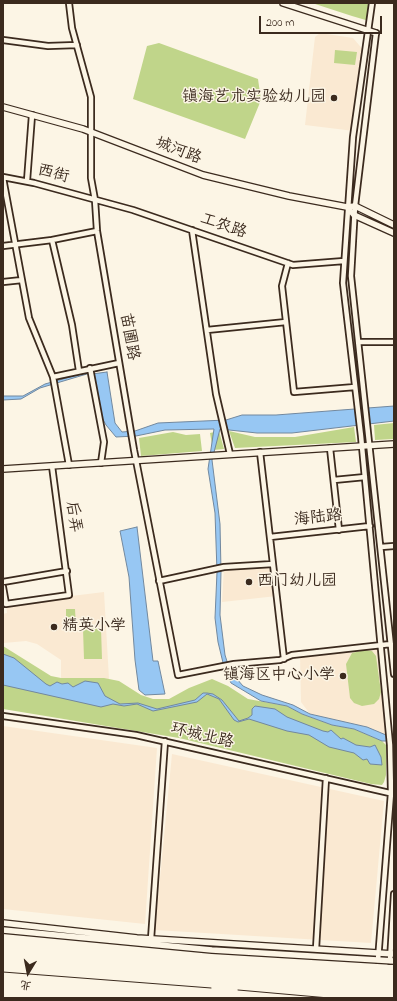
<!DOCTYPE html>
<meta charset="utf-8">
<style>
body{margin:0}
#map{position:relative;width:397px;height:1001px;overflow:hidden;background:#fcf5e5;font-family:"Indie Flower","LXGW WenKai TC",sans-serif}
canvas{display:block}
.frame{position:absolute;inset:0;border:4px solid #3b2a1e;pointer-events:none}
.north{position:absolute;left:8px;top:953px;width:40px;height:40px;-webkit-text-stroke:3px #fcf5e5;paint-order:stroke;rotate:190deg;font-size:11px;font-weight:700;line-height:16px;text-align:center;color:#3b2a1e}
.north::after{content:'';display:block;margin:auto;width:14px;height:18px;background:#3b2a1e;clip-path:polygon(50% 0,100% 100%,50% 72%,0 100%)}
.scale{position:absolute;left:259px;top:16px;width:123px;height:18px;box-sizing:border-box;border:2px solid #3b2a1e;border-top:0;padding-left:5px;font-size:12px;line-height:14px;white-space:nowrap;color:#3b2a1e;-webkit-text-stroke:3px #fcf5e5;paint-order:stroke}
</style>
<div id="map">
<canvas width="397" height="1001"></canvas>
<div class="frame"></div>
<div class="north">北</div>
<div class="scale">200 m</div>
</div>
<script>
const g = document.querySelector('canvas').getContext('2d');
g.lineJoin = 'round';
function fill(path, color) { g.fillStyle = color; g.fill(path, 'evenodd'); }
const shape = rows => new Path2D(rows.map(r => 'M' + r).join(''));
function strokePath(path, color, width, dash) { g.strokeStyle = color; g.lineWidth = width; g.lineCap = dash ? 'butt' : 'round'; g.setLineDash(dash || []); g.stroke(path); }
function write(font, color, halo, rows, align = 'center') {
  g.font = font + ' "Indie Flower","LXGW WenKai TC",sans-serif'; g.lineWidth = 3; g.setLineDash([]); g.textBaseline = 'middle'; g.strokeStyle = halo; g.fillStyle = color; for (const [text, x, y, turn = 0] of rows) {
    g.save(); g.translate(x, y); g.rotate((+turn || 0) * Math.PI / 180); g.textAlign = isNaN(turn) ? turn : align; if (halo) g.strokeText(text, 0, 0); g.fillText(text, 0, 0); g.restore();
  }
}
fill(shape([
 [320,33,353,38,365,52,354,131,305,125,315,37],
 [273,564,277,596,222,602,224,567],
 [104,592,109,679,61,678,61,660,37,644,26,641,3,643,3,614,7,613,6,604],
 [382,645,389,733,386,735,367,727,310,714,301,702,300,654],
 [3,726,157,748,145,924,3,909],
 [172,754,384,801,371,943,155,930]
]), '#fae9d2');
fill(shape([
 [312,3,372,3,369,21,352,16],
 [159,43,258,79,261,100,245,139,133,99,147,46],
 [335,50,357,52,355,65,334,63],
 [394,423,394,439,375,440,374,425],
 [354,427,356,442,235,448,229,431,255,437,295,437],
 [219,431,224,449,213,450,210,433],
 [173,432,186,435,200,434,202,451,141,456,139,438],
 [66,609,75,609,76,627,66,627],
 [101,628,102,659,84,659,83,629],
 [3,646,51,676,61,678,104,678,119,681,141,695,153,699,169,699,189,688,212,679,228,686,248,699,287,706,302,714,332,725,354,729,382,741,386,745,386,775,384,782,382,785,371,784,179,738,3,709],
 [365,650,372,651,376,656,381,692,379,699,374,704,362,706,354,703,350,698,346,664,352,653]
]), '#c0d58a');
const water = shape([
 [108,364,107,368,40,388,21,399,3,400,3,396,23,396,45,384,77,375,108,364],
 [107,372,115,423,122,432,135,431,158,423,226,420,242,415,276,415,394,406,394,421,292,433,257,433,220,429,212,460,220,524,221,571,220,615,225,655,230,671,243,686,262,695,293,705,310,714,367,727,386,735,394,734,394,741,382,741,354,729,332,725,302,714,287,706,261,701,231,683,225,671,218,642,215,618,217,572,215,513,208,469,214,429,165,430,136,436,116,437,106,425,100,414,95,382,92,374,107,372],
 [137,527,153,661,158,661,165,694,145,695,139,690,135,660,129,577,120,531,137,527],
 [3,654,14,658,46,684,50,686,57,682,62,684,68,683,73,687,85,681,98,683,105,696,120,704,138,703,157,709,195,700,203,693,207,693,213,694,222,700,239,721,248,718,252,715,252,709,255,706,275,709,287,717,323,731,328,732,331,730,341,739,343,738,356,745,370,747,375,745,381,757,382,765,370,764,367,759,363,760,354,753,329,747,309,735,287,731,249,719,238,722,234,720,219,699,207,694,197,702,153,711,137,704,124,706,113,704,101,707,3,685,3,654]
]);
fill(water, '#97c7f3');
strokePath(water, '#72889e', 1);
const minor = shape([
 [69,3,72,28,91,97,91,178,95,200,97,231,134,450,178,675,234,664,280,660,292,655,391,644],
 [372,3,353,137,343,283,361,436,390,745,391,793,378,960],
 [376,33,355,206,351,276,394,674],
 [3,40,48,46,77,45],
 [3,177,34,183,133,210,293,265,344,261],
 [3,178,29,318,53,377,69,465],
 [27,181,32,115],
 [192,230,216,394,230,454],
 [52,240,72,325,79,371],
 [3,246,52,240,97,231],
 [288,263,282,286,294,392,355,387],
 [3,282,22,280],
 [207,330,286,322],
 [360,342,394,342],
 [90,368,104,442,101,463],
 [53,377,119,363],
 [330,448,339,530],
 [260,452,284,659],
 [334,480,365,477],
 [270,537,370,526],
 [381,547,394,546],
 [159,581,224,567,273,564],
 [3,582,67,571],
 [3,587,6,604,69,595,52,466],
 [3,716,136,735,394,794],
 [151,939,165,741],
 [316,949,326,778],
 [390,961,394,894]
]);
const major = shape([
 [283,3,376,33],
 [3,107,83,129,203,175,289,196,347,207,355,206,394,225],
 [347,207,354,215,394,233],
 [3,469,394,444],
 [3,923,137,938,394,954],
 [3,930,212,950,394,961]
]);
strokePath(minor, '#3b2a1e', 8);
strokePath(major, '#3b2a1e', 8);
strokePath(minor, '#fcf5e5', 4.5);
strokePath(major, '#fcf5e5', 5.5);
strokePath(shape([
 [3,972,211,988],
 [238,990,329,998]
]), '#3b2a1e', 1);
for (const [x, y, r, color] of [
 [334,98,4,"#3b2a1e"],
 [249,582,4,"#3b2a1e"],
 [54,627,4,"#3b2a1e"],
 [343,676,4,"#3b2a1e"]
]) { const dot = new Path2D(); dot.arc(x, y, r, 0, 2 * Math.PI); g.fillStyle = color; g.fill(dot); strokePath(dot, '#fcf5e5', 1.5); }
write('16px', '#3b2a1e', '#fcf5e5', [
 ["镇海艺术实验幼儿园",326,98],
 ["西门幼儿园",257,582,"left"],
 ["精英小学",62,627,"left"],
 ["镇海区中心小学",335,676]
], 'right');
write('16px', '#3b2a1e', '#fcf5e5', [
 ["城河路",178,152,21],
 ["西街",53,175,15],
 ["工农路",223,227,19],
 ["苗圃路",128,337,80],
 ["后弄",72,517,82],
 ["海陆路",318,519,-6],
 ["环城北路",202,737,13]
]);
</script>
